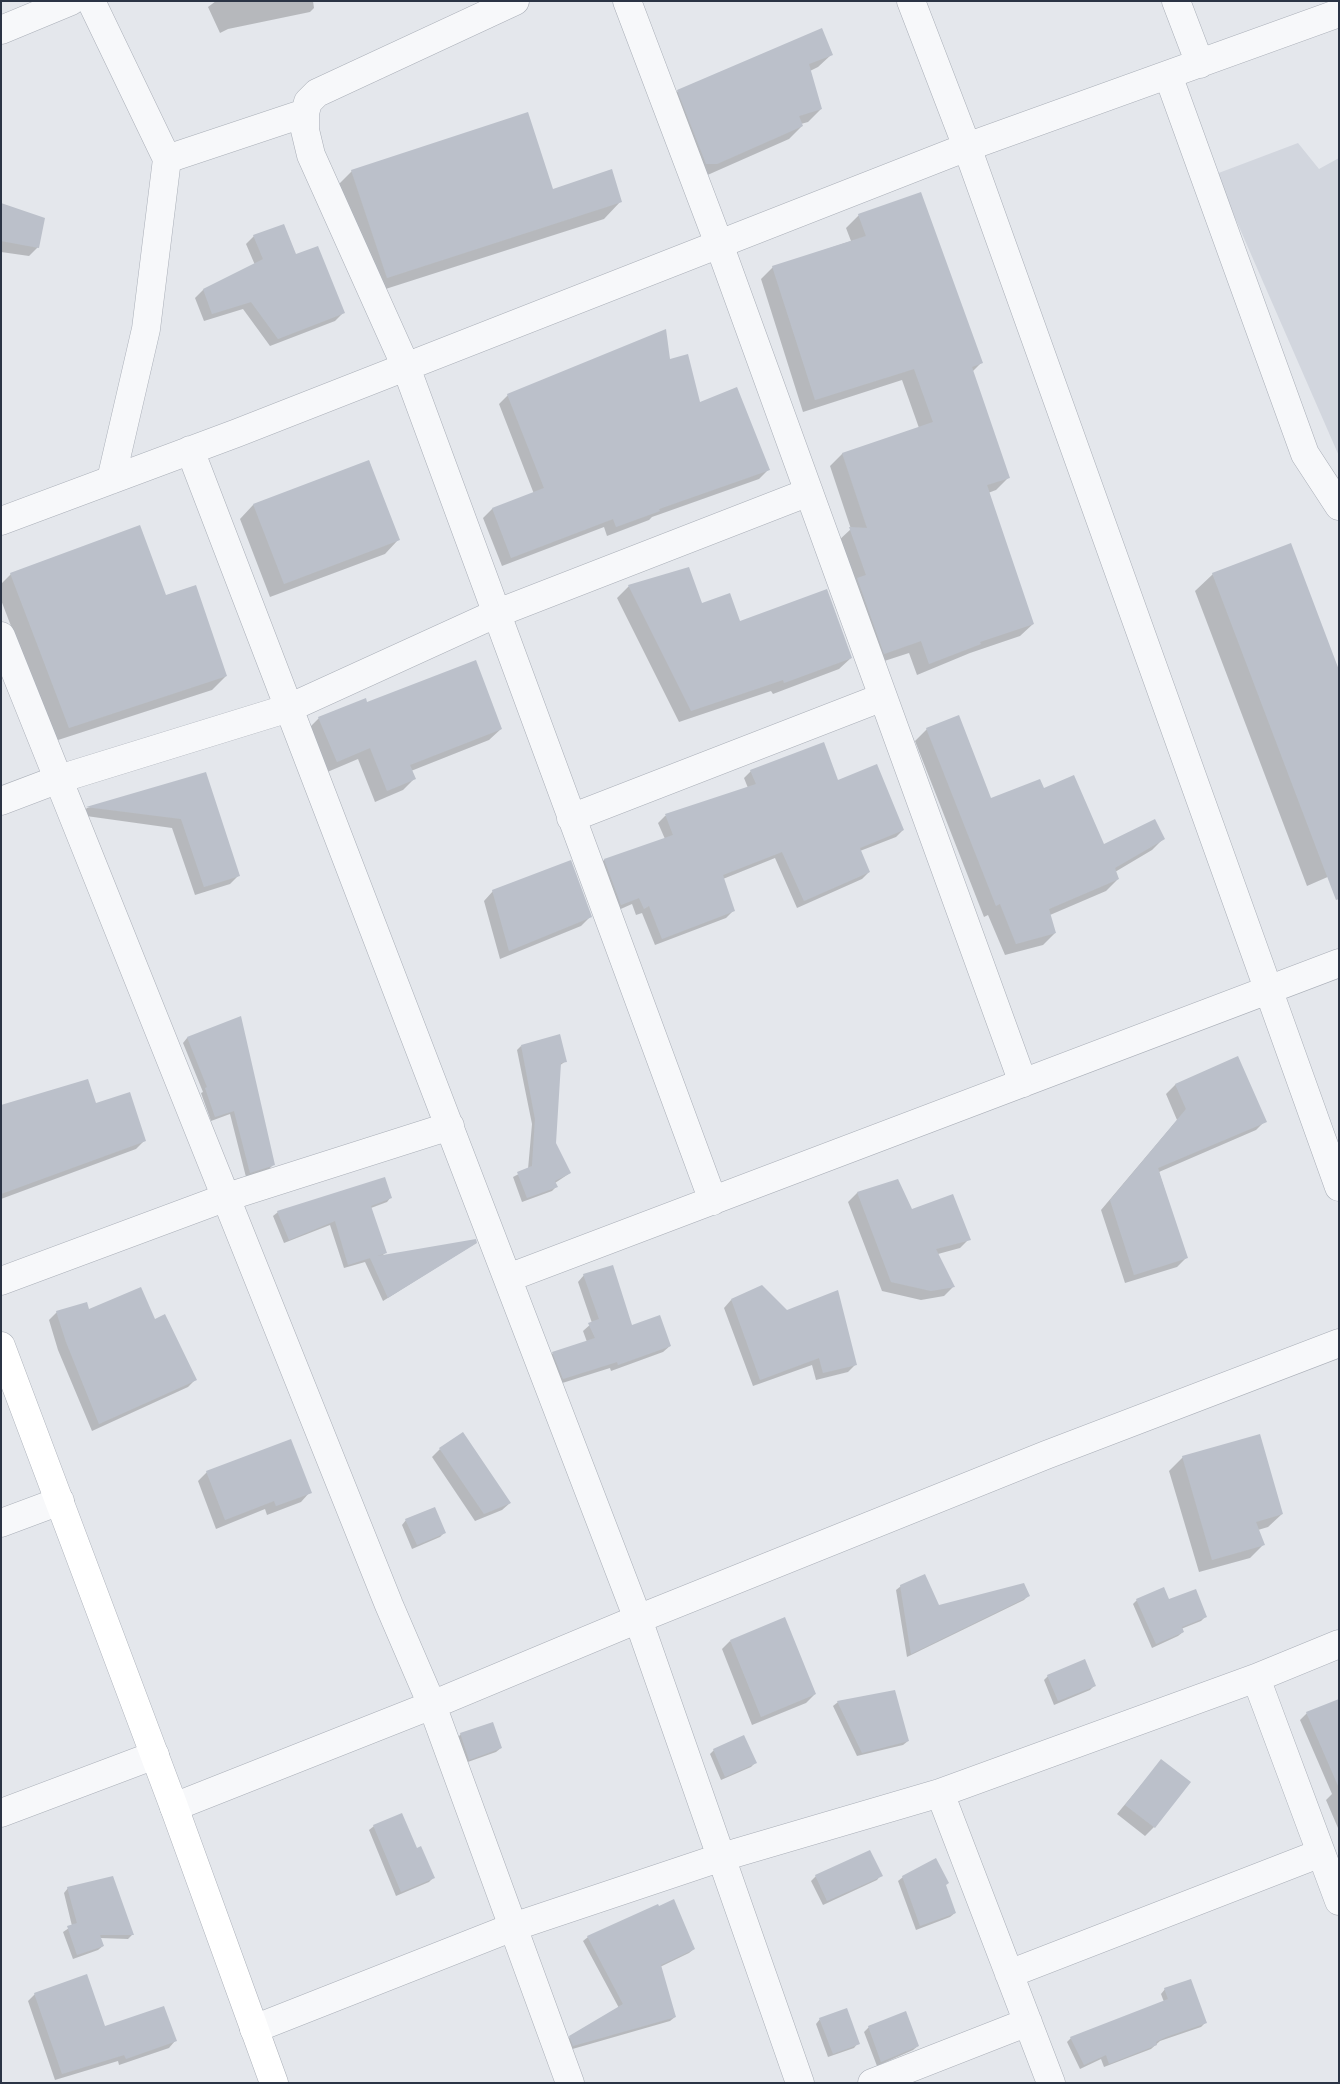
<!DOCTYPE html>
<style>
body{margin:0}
#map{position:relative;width:1340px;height:2084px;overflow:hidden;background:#e4e7ec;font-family:"Sofia Sans Condensed",sans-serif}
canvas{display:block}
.frame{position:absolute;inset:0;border:2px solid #2b3445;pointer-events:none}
</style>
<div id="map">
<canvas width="1340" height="2084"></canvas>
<div class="frame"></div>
</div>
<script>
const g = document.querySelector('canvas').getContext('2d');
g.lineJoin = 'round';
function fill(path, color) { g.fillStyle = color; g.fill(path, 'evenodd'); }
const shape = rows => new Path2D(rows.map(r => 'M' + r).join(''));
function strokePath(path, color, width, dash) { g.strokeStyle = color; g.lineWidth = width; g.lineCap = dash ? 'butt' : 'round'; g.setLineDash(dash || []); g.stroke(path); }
fill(shape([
 [1298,143,1319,169,1339,158,1339,456,1216,174]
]), '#d2d6de');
fill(shape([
 [216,1,313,1,314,8,310,12,228,29,220,33,208,7],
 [831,55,818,67,810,71,821,109,808,122,801,124,802,126,789,139,703,177,665,104,678,91],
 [352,171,621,201,604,219,370,294,335,188],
 [1,205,38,247,29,256,1,252],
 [859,215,981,363,972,372,1008,478,996,490,988,493,1033,624,1020,636,970,653,917,675,909,653,872,665,838,541,851,529,830,466,842,454,919,428,902,380,803,412,761,279,773,267,851,241,846,228],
 [254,236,296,256,343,313,335,321,270,346,243,309,204,321,195,298,203,290,255,265,246,244],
 [669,361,699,403,768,470,759,479,652,517,649,520,607,536,604,527,502,566,483,518,492,509,534,494,499,404,508,395],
 [369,461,398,540,385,554,270,597,240,519,253,505],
 [11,574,166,596,226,676,212,690,55,741,1,600,1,584],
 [1213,574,1339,872,1307,886,1195,591],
 [629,586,701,604,739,623,851,658,839,669,773,694,771,691,679,722,617,598],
 [366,703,501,729,489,740,411,771,414,779,403,790,375,802,358,759,325,773,307,730,319,718],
 [927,729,991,800,1043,790,1104,846,1164,838,1152,850,1115,872,1118,879,1106,891,1050,915,1055,933,1043,945,1005,955,988,915,984,917,915,741],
 [751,771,837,782,903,830,896,837,860,851,869,872,862,879,797,908,775,858,723,879,733,911,726,918,655,945,642,913,636,915,632,904,614,912,597,867,604,860,665,839,658,823,665,816,748,788,744,778],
 [205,773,239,875,230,884,195,895,172,828,79,815,87,808],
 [493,891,590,917,581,926,500,959,484,901],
 [240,1018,273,1165,269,1169,246,1177,230,1114,211,1121,201,1093,203,1092,183,1043,187,1038],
 [521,1046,566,1061,559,1066,555,1143,570,1173,555,1183,556,1187,552,1191,522,1202,513,1177,528,1169,532,1124,517,1050],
 [1237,1058,1265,1121,1256,1130,1159,1172,1186,1258,1177,1267,1125,1283,1101,1210,1177,1120,1166,1094,1175,1085],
 [95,1104,144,1141,136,1149,1,1199,1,1106],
 [897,1181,911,1211,969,1239,960,1248,938,1254,953,1287,944,1296,921,1300,882,1291,848,1202,857,1193],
 [391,1197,387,1202,371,1208,386,1252,382,1256,476,1243,383,1301,365,1262,344,1268,330,1225,284,1243,273,1216,278,1212],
 [584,1275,632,1326,670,1346,663,1352,611,1371,610,1368,556,1385,547,1360,553,1353,587,1342,583,1331,592,1323,578,1282],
 [731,1300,786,1311,856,1364,848,1372,816,1380,812,1365,753,1386,724,1308],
 [88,1311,154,1321,196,1379,188,1387,92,1431,58,1350,49,1320,57,1312],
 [440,1449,510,1503,502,1510,475,1521,432,1457],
 [1183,1457,1282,1514,1268,1527,1258,1530,1264,1544,1250,1558,1199,1572,1169,1471],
 [207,1472,310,1492,301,1502,267,1515,265,1509,216,1529,198,1481],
 [406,1520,445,1532,440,1537,412,1549,402,1525],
 [901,1586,939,1607,1028,1596,1024,1600,907,1657,896,1590],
 [1137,1600,1206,1616,1201,1621,1181,1629,1183,1632,1178,1636,1152,1648,1133,1604],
 [730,1641,815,1694,806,1703,752,1725,722,1649],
 [1048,1676,1094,1686,1090,1690,1054,1705,1044,1680],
 [894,1691,908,1741,903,1745,857,1756,833,1706,838,1702],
 [1339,1700,1339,1827,1338,1828,1326,1800,1332,1794,1300,1720,1307,1713],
 [461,1734,501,1748,496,1752,465,1763,457,1738],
 [714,1750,755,1763,751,1767,721,1780,710,1754],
 [1161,1761,1154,1827,1145,1836,1117,1814],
 [374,1826,416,1850,433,1878,429,1882,396,1896,369,1830],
 [881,1875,877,1880,823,1905,811,1881,816,1876],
 [903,1877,945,1885,955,1913,950,1917,916,1930,898,1881],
 [68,1888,132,1935,128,1939,100,1938,103,1946,98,1950,73,1959,63,1932,72,1926,64,1893],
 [588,1937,694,1949,689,1953,660,1967,675,2017,670,2021,569,2050,566,2041,570,2037,619,2008,583,1941],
 [1165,1989,1206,2022,1201,2027,1160,2041,1151,2049,1104,2067,1101,2059,1080,2069,1067,2042,1071,2038,1164,2002,1161,1994],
 [35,1994,105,2027,175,2041,169,2048,119,2065,118,2061,55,2080,28,2001],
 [820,2019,858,2043,854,2048,828,2057,816,2024],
 [869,2027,918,2046,913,2050,877,2066,864,2032]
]), '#0003');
fill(shape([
 [822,28,833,55,809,64,822,109,799,116,803,126,717,164,706,164,677,90],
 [528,112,553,189,612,169,622,202,387,278,351,170],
 [921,192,983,363,972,367,1010,478,987,485,1034,624,980,642,981,644,929,664,921,641,884,654,857,578,866,575,849,527,867,528,842,453,933,422,914,369,815,400,772,266,866,236,858,214],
 [1,203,45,218,39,248,1,241],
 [284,224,296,254,318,246,345,313,278,339,251,302,212,314,203,289,263,259,253,235],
 [666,329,670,359,688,354,700,402,737,387,770,470,659,509,660,511,616,527,613,519,511,558,492,508,544,488,507,394],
 [369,460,400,540,284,584,253,504],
 [140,525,166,595,196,585,227,676,69,728,10,573],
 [1291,543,1339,670,1339,899,1336,900,1212,573],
 [689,567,702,603,730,593,740,621,827,589,852,658,784,683,783,680,691,711,628,585],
 [476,660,502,729,410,765,416,779,387,791,370,748,337,762,318,717,366,698,367,702],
 [959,715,991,798,1040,779,1044,788,1074,775,1104,844,1155,819,1165,839,1115,868,1119,879,1049,909,1056,933,1016,944,1000,904,996,906,926,728],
 [824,742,838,780,877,764,904,830,860,848,870,872,804,901,782,852,723,875,735,911,662,939,649,906,644,909,639,898,621,905,604,859,673,835,665,814,756,784,750,770],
 [206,772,240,876,204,887,181,819,86,807],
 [571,860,592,917,509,951,492,890],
 [241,1016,275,1165,250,1173,234,1111,215,1117,205,1088,207,1087,187,1037],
 [560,1034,567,1062,561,1063,556,1143,571,1173,555,1181,558,1187,527,1198,517,1172,532,1166,535,1119,521,1045],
 [1238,1056,1267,1122,1158,1168,1188,1258,1134,1275,1110,1200,1186,1109,1175,1084],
 [88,1079,96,1103,130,1092,146,1141,1,1194,1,1105],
 [385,1177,392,1198,371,1206,387,1253,377,1256,476,1239,477,1243,388,1298,370,1258,348,1265,335,1221,289,1240,277,1211],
 [898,1179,912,1209,953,1194,971,1240,936,1249,955,1287,931,1291,891,1282,857,1192],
 [613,1265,632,1325,660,1315,671,1346,618,1365,617,1362,563,1379,552,1352,595,1338,588,1323,599,1319,583,1274],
 [762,1285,787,1310,838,1290,857,1365,823,1373,819,1358,760,1380,731,1299],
 [141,1287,155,1319,165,1314,197,1380,99,1424,66,1342,56,1311,87,1302,89,1309],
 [463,1432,511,1503,484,1514,439,1448],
 [1260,1434,1283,1514,1256,1522,1265,1545,1212,1560,1182,1456],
 [291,1439,312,1493,276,1506,274,1501,225,1520,206,1471],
 [435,1507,446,1533,417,1545,405,1519],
 [925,1574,939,1605,1024,1583,1030,1596,911,1654,900,1585],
 [1164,1587,1169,1599,1196,1589,1207,1617,1182,1627,1184,1632,1156,1644,1136,1599],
 [785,1617,816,1694,761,1717,730,1640],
 [1085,1659,1096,1686,1058,1701,1047,1675],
 [895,1690,909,1741,862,1753,837,1701],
 [1339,1699,1339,1788,1306,1712],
 [493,1722,502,1748,469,1760,460,1733],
 [744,1735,757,1763,725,1777,713,1749],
 [1161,1759,1191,1782,1155,1828,1125,1805],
 [402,1813,417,1848,421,1846,435,1878,401,1892,373,1825],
 [870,1850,883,1876,827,1901,815,1875],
 [936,1858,949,1883,946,1885,956,1913,920,1926,902,1876],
 [113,1876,134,1935,100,1935,104,1946,77,1955,67,1926,77,1923,67,1887],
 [674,1899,695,1949,661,1965,676,2017,573,2046,569,2036,623,2004,587,1936,658,1904,659,1906],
 [87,1974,105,2026,164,2006,177,2041,126,2059,124,2055,62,2074,34,1993],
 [1191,1979,1207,2023,1166,2037,1156,2042,1157,2045,1109,2064,1106,2055,1084,2065,1070,2037,1168,1999,1164,1988],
 [847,2008,860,2044,833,2054,819,2018],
 [906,2011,919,2046,881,2062,868,2026]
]), '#bbc0ca');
const street = shape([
 [91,1,167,159,146,329,111,480],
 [515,1,317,93,308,102,305,113,305,130,311,155,406,367,713,1201],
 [627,1,719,244,1023,1083],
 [911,1,967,147,1339,1187],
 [1176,1,1200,64],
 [1,30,71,1],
 [1168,75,1305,454,1339,506],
 [167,159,305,113],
 [190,450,638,1619,800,2083],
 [1,521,237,433,967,147,1339,13],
 [1,636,389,1605,432,1705,570,2083],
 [1,801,59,779,289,708,495,614,809,492],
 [571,818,883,697],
 [508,1278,1339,963],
 [1,1281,227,1197,450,1126],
 [1,1523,60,1501],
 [1256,1678,1339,1901],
 [940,1793,1051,2083],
 [174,1807,432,1705,638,1619,1046,1455,1339,1343],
 [1,1813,155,1755],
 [1009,1974,1321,1853],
 [254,2029,513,1927,722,1857,940,1793,1256,1678,1339,1644],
 [872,2083,1028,2022]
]);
const secondary = shape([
 [1,1346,174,1807,274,2083]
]);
strokePath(street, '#a9aeb7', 29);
strokePath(secondary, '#a9aeb7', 29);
strokePath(street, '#f7f8fa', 28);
strokePath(secondary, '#fff', 28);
</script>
